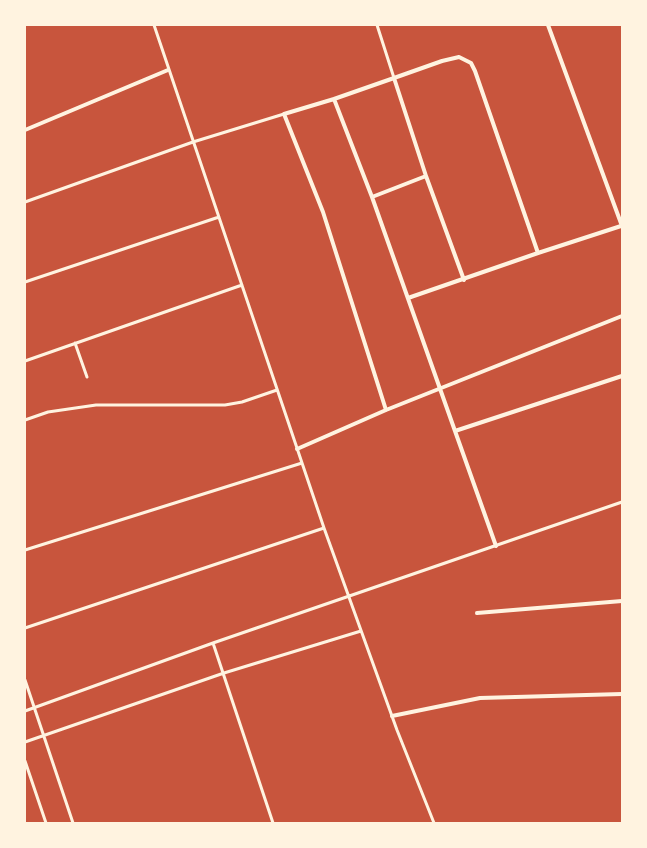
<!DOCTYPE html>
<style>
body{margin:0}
#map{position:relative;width:647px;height:848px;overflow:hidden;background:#c8553d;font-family:"Noto Sans",sans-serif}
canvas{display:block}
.frame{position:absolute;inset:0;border:26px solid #fff3e0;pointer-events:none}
</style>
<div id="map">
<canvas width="647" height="848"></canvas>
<div class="frame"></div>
</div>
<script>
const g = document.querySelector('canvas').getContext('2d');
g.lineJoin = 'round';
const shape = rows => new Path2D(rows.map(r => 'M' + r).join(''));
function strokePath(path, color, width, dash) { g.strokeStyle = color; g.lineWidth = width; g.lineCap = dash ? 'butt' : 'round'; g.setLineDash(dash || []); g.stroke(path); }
strokePath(shape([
 [154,25,324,528,397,730,434,823],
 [377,25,394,78],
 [25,202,193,142,284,114],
 [25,282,219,217],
 [75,343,87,377],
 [25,361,242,285],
 [25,420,48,412,96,405,225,405,242,402,277,390],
 [25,550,302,463],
 [25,628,324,528],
 [213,643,273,823],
 [25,680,73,823],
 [25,711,213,643,622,502],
 [25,742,224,673,361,631],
 [25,761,46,823]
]), '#fff3e0', 3);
strokePath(shape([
 [548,25,622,226],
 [394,78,334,99,372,197,426,176,394,78,442,61,459,57,471,63,475,71,538,253,621,226],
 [334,99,284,114,323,212,386,410],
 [25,130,168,70],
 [426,176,464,280],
 [372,197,455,431],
 [408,298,538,253],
 [297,449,386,410,622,316],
 [496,546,455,431,622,376],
 [477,613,622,601],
 [392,716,480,698,622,694]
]), '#fff3e0', 4);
</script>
